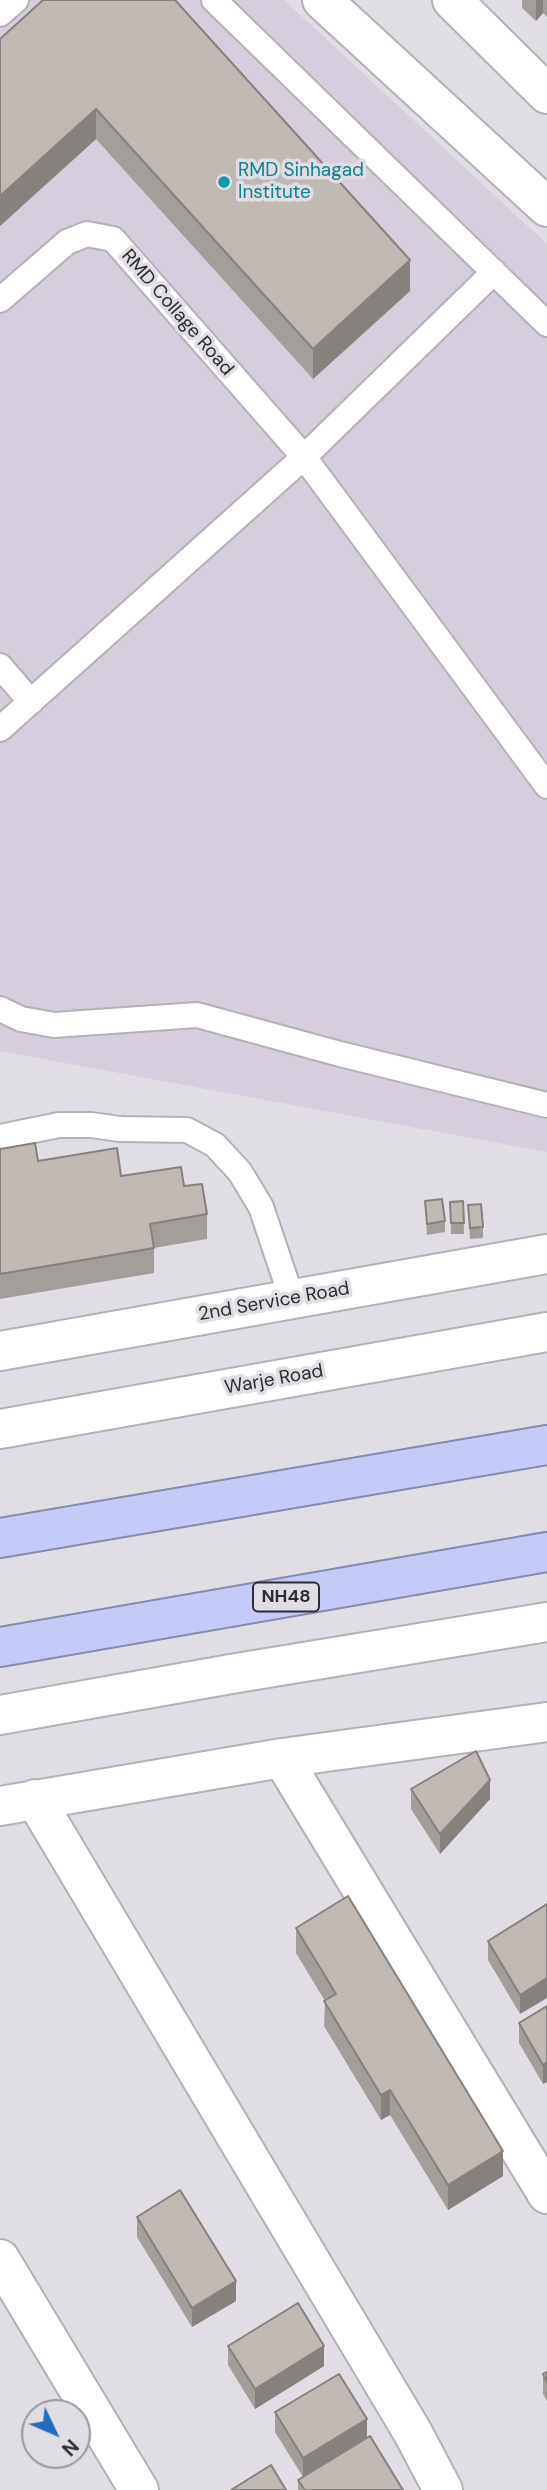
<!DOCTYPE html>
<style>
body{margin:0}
#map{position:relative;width:547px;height:2490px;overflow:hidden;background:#e1dde4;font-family:"DM Sans",sans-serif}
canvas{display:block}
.north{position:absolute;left:21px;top:2399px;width:70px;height:70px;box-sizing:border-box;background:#e1dde4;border:2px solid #99969c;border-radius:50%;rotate:134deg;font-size:19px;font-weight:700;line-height:28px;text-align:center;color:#2e2c2f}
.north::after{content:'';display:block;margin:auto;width:24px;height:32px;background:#236cbc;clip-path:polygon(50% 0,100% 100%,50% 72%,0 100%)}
</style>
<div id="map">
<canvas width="547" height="2490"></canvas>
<div class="north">N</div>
</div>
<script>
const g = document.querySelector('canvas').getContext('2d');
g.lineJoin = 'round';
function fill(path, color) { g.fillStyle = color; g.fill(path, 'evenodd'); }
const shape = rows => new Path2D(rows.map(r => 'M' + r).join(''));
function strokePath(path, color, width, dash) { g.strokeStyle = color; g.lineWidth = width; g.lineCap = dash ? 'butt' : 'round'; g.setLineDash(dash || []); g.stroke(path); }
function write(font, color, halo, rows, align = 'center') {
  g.font = font + ' "DM Sans",sans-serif'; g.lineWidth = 7; g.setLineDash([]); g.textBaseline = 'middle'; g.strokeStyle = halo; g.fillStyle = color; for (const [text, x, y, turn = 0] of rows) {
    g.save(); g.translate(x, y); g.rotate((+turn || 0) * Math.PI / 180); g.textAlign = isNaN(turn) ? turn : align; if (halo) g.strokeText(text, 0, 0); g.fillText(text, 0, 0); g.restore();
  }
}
fill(shape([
 [0,0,284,0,547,244,547,1152,0,1051]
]), '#d6cedc');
const service = shape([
 [214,0,547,324],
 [0,14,16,0],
 [0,300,67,242,87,234,113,239,304,457,547,786],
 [0,666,31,702],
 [0,729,304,457,494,272],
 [0,1009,21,1019,54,1025,197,1015,340,1054,547,1105],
 [0,1137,59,1125,91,1125,120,1129,187,1130,215,1145,240,1172,261,1207,292,1299]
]);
const minor = shape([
 [322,0,547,207],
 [452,0,547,94],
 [282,1758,547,2194],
 [35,1799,413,2433,443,2490],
 [0,1806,282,1758,547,1722],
 [0,2259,139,2490]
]);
const tertiary = shape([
 [0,1351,547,1254],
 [0,1429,547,1332],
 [0,1715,231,1674,547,1622]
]);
const trunk = shape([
 [0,1538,547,1445],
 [0,1647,547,1552]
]);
strokePath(service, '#b4b0b7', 28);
strokePath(minor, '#b4b0b7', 42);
strokePath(tertiary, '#b4b0b7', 42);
strokePath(trunk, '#868bb0', 42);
strokePath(service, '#fff', 24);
strokePath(minor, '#fff', 38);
strokePath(tertiary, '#fff', 38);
strokePath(trunk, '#c4cbf8', 38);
fill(shape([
 [522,0,547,0,547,17,543,13,536,21,522,8],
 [0,39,410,291,313,379,96,139,0,226],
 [0,1149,38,1161,184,1186,207,1214,207,1239,154,1248,154,1273,0,1299],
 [425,1201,445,1221,445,1232,427,1235],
 [463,1201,464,1234,451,1234,450,1202],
 [468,1205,483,1227,483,1238,470,1239],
 [411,1789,490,1799,440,1854,411,1809],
 [547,1904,520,2014,488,1960,488,1941],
 [296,1928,503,2176,448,2210,390,2115,381,2120,324,2026,325,2001,296,1953],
 [547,2006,543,2084,519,2043,519,2023],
 [137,2217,236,2301,192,2327,137,2237],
 [228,2346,324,2366,255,2409,228,2365],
 [547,2372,547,2401,543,2394,543,2374],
 [275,2412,367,2438,403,2490,298,2490,298,2480,303,2477,275,2432]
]), '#a49e9a');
fill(shape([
 [536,0,543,0,543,13,536,21],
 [96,109,96,139,0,226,0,196],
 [410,260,410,291,313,379,313,349],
 [490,1780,490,1799,440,1854,440,1834],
 [547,1978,547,1998,520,2014,520,1995],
 [547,2062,547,2082,543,2084,543,2065],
 [390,2090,390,2115,381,2120,381,2095],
 [503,2151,503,2176,448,2210,448,2185],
 [236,2281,236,2301,192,2327,192,2308],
 [324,2346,324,2366,255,2409,255,2389],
 [367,2419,367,2438,303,2477,303,2458]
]), '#86817d');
const building = shape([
 [43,0,175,0,410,260,313,349,96,109,0,196,0,39,43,0],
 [35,1143,38,1161,117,1148,121,1176,181,1167,184,1186,202,1184,207,1214,150,1224,154,1248,0,1274,0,1149,35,1143],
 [442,1199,445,1221,427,1224,425,1201,442,1199],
 [463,1201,464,1223,451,1223,450,1202,463,1201],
 [481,1204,483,1227,470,1228,468,1205,481,1204],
 [476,1751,490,1780,440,1834,411,1789,476,1751],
 [348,1896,503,2151,448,2185,390,2090,381,2095,324,2001,336,1994,296,1928,348,1896],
 [547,1904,547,1978,520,1995,488,1941,547,1904],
 [547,2006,547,2062,543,2065,519,2023,547,2006],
 [180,2190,236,2281,192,2308,137,2217,180,2190],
 [298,2303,324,2346,255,2389,228,2346,298,2303],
 [547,2372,547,2382,543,2374,547,2372],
 [339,2374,367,2419,303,2458,275,2412,339,2374],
 [370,2436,403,2490,305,2490,298,2480,370,2436],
 [271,2465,286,2490,231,2490,271,2465]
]);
fill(building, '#bfb8b3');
strokePath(building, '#86817d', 2);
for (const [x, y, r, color] of [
 [224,182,7,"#0f9aa8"]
]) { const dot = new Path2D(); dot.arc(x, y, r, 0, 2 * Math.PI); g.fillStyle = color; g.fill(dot); strokePath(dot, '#e1dde4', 2.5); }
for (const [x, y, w] of [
 [286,1597,66]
]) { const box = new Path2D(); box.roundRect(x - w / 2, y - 14.5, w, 29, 5); g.fillStyle = '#e1dde4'; g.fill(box); strokePath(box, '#2e2c2f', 2); }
write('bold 18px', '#2e2c2f', null, [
 ["NH48",286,1597]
]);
write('19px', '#0d838f', '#e1dde4', [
 ["RMD Sinhagad",238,171],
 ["Institute",238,193]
], 'left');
write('19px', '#2e2c2f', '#e1dde4', [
 ["RMD Collage Road",177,313,49],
 ["2nd Service Road",274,1302,-10],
 ["Warje Road",274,1380,-10]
]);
</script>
